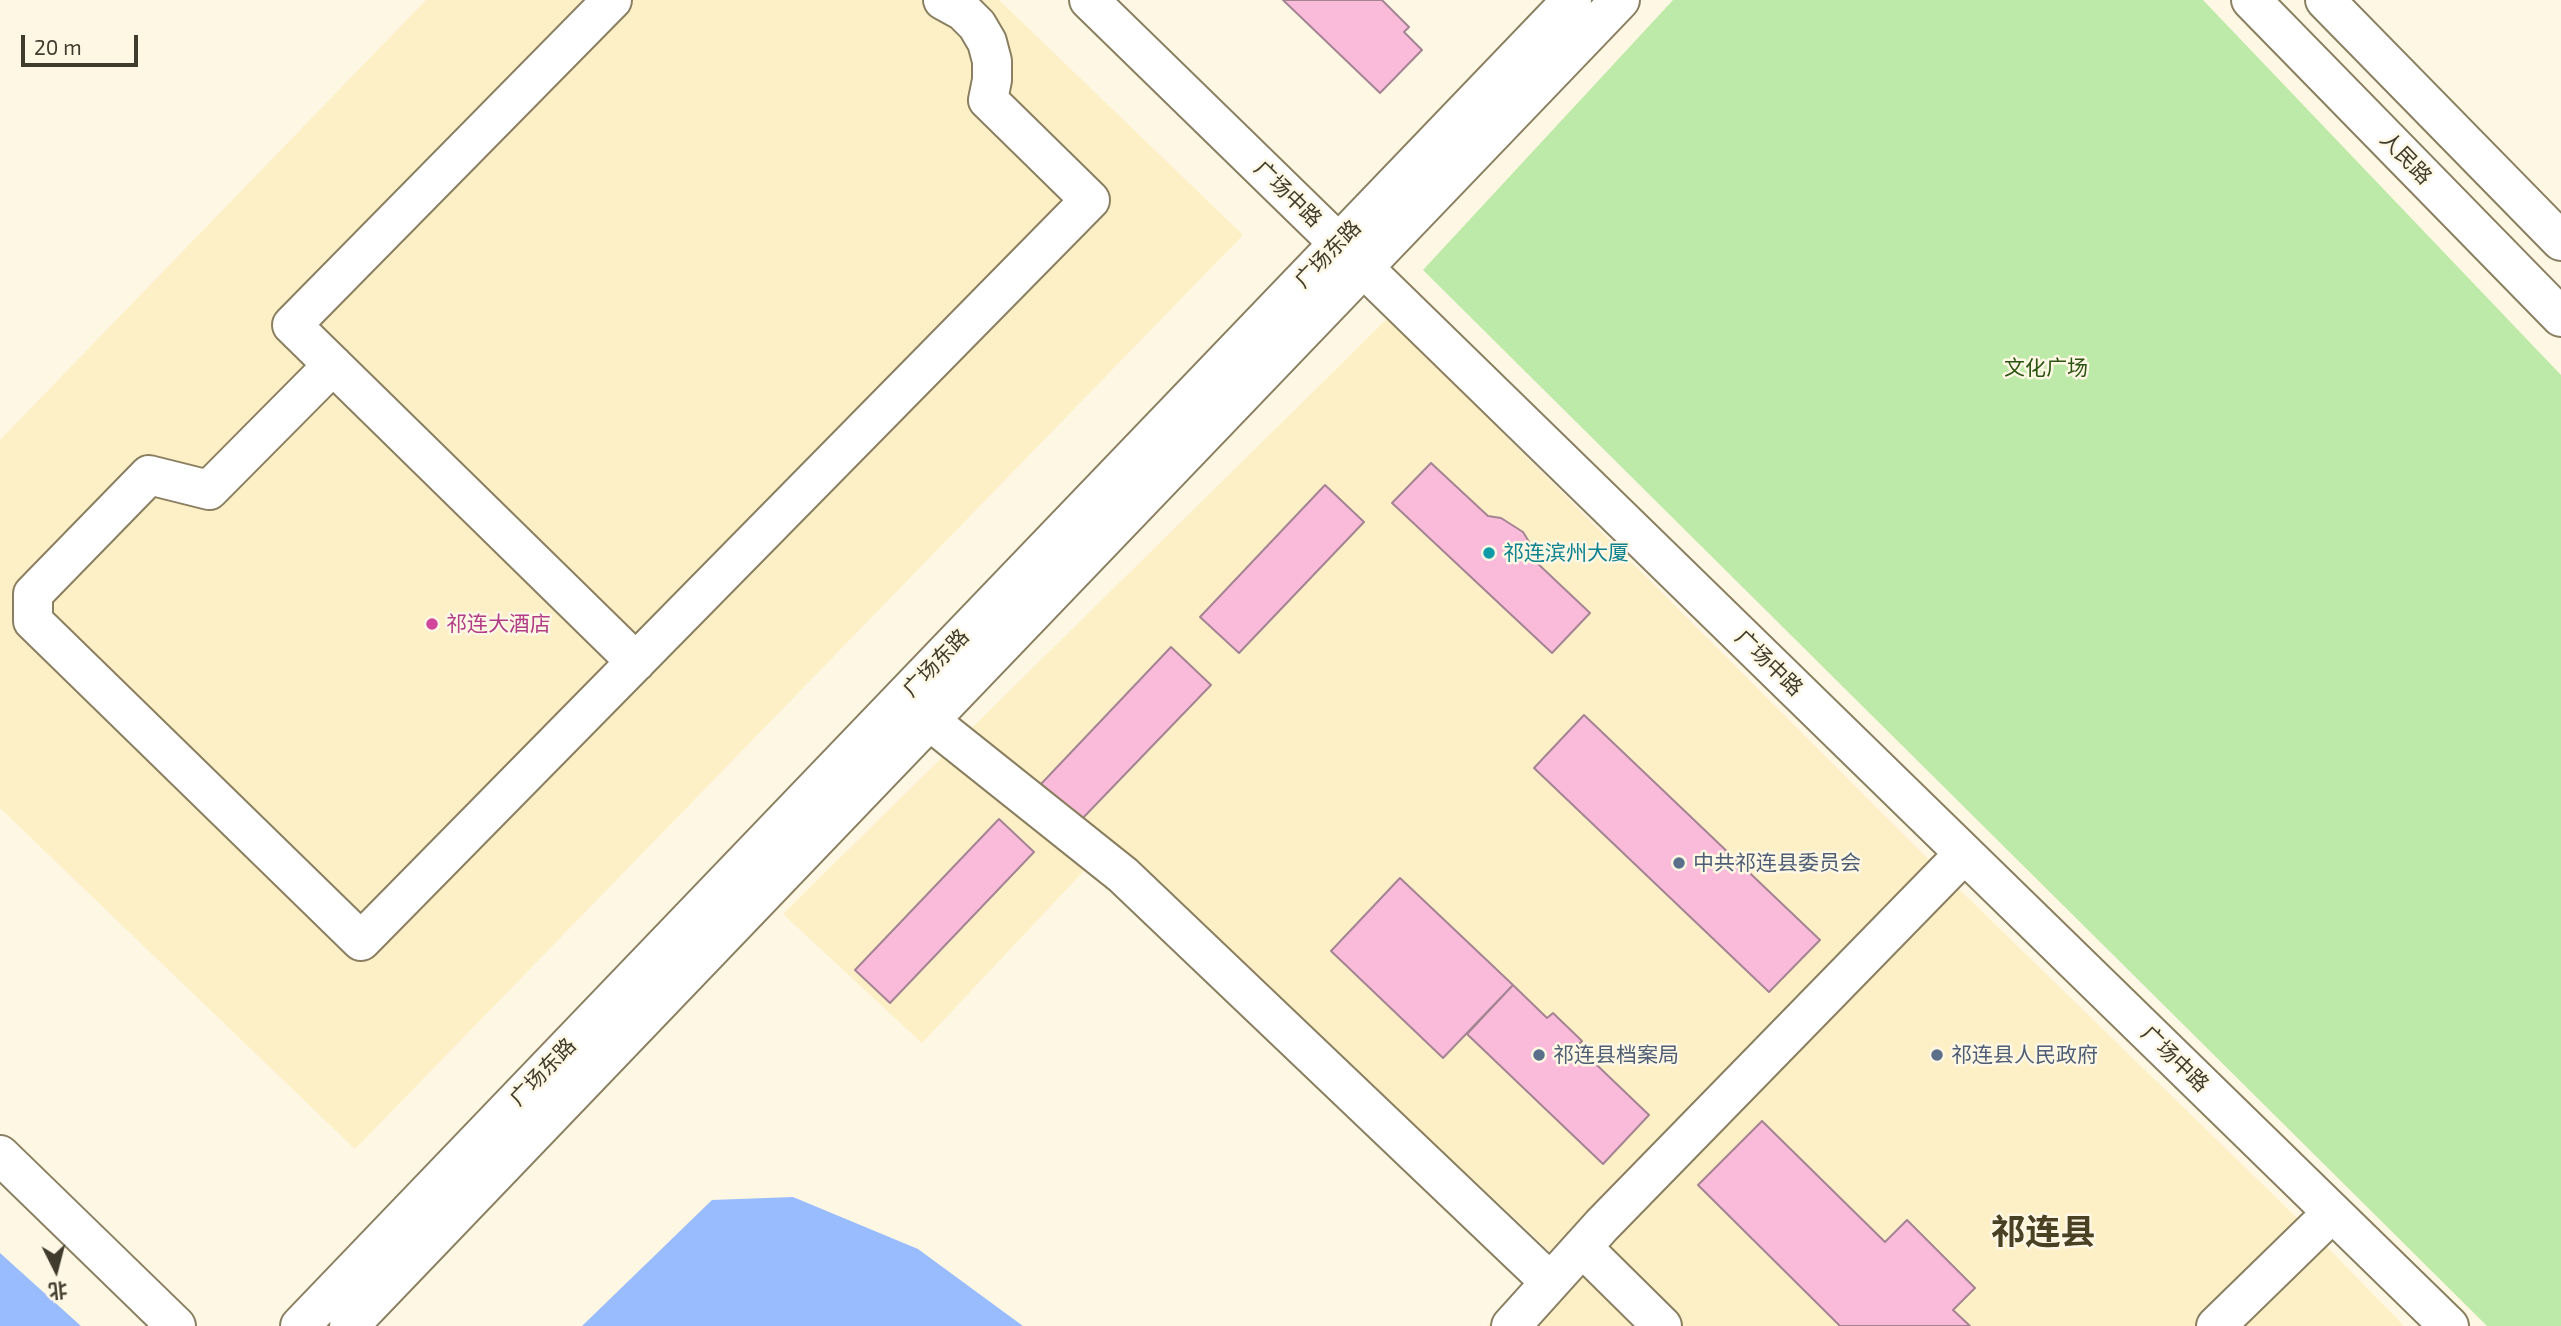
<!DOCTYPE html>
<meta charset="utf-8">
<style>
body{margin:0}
#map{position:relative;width:2561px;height:1326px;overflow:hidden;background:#fef7e4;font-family:"Exo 2","Noto Sans SC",sans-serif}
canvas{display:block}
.north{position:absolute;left:21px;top:1235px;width:70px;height:70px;-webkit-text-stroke:5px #fef7e4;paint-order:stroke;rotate:174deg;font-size:19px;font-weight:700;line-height:28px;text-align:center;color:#3f3b2d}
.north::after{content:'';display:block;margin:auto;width:24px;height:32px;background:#3f3b2d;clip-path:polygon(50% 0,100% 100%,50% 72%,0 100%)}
.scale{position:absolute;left:21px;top:35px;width:117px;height:32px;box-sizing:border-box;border:4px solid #3f3b2d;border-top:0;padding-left:9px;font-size:21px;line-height:24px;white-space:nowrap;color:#3f3b2d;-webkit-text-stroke:5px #fef7e4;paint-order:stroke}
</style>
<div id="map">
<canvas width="2561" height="1326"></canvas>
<div class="north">北</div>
<div class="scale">20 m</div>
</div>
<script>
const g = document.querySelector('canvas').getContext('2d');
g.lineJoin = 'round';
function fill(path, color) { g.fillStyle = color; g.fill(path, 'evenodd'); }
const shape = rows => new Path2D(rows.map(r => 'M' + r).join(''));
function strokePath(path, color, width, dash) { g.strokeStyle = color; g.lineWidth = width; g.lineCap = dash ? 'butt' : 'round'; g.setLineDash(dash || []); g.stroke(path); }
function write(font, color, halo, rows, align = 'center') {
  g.font = font + ' "Exo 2","Noto Sans SC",sans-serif'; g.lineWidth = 5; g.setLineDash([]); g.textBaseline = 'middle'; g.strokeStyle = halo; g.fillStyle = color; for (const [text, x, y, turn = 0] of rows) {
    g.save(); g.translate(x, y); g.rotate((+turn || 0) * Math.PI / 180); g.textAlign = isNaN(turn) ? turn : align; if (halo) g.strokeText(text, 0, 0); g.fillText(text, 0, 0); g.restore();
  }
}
fill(shape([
 [426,0,999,0,1243,235,355,1149,0,808,0,440],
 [1388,318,1930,861,2330,1250,2404,1326,1487,1326,1554,1255,1111,842,922,1043,783,914]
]), '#fdefc6');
fill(shape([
 [1673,0,2203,0,2561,375,2561,1326,2487,1326,1423,270]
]), '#bdeaa9');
fill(shape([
 [793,1197,918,1249,1023,1326,582,1326,712,1200],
 [0,1253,81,1326,0,1326]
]), '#98bcfd');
const building = shape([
 [1283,0,1382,0,1409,27,1404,32,1422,50,1380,93,1283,0],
 [1431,463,1488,516,1501,518,1523,532,1531,545,1535,561,1590,613,1552,653,1392,503,1431,463],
 [1325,485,1364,522,1239,653,1200,617,1325,485],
 [1171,647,1211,685,1080,821,1041,784,1171,647],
 [1584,715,1820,940,1769,992,1534,768,1584,715],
 [999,819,1034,852,890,1003,855,970,999,819],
 [1400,878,1513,985,1443,1058,1331,951,1400,878],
 [1513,985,1547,1018,1553,1013,1582,1041,1577,1046,1649,1115,1603,1164,1467,1034,1513,985],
 [1762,1121,1885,1242,1907,1220,1975,1288,1953,1310,1970,1326,1840,1326,1698,1185,1762,1121]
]);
fill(building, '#f9bbd9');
strokePath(building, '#a48493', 2);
const minor = shape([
 [612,0,292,325,636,662],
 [1089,0,2449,1326],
 [333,365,209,490,149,475,33,594,33,621,361,941,1090,200,988,100,992,80,992,61,987,42,977,25,963,11,943,0],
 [930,721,1123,875,1550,1282],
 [0,1155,176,1326],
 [1582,1247,1662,1326],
 [300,1326,1572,0],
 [349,1326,1620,0],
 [1511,1326,1602,1225,1964,854],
 [2216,1326,2332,1213]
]);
const major = shape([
 [2251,0,2561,317],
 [2325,0,2561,241]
]);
strokePath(minor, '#8a7f61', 42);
strokePath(major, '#8a7f61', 42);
strokePath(minor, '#fff', 38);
strokePath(major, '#fff', 38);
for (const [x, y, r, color] of [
 [1489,553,7,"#0f9aa8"],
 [432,624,7,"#d1479c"],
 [1679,863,7,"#5c6f8a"],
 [1539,1055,7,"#5c6f8a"],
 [1937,1055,7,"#5c6f8a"]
]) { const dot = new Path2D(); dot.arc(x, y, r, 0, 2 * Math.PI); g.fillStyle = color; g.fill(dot); strokePath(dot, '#fef7e4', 2.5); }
write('21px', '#3f3b2d', '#fef7e4', [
 ["人民路",2406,158,46],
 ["广场中路",1288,194,44],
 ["广场东路",1328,254,-46],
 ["广场东路",936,663,-46],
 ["广场中路",1769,663,44],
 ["广场中路",2175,1059,44],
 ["广场东路",543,1072,-46]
]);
write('21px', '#2b5413', '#fef7e4', [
 ["文化广场",2046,368]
]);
write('21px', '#0d838f', '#fef7e4', [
 ["祁连滨州大厦",1503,553]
], 'left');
write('21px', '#b23c85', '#fef7e4', [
 ["祁连大酒店",446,624]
], 'left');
write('21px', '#4e5e75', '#fef7e4', [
 ["中共祁连县委员会",1693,863],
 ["祁连县档案局",1553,1055],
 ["祁连县人民政府",1951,1055]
], 'left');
write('bold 35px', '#4a4024', '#fef7e4', [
 ["祁连县",2043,1232]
]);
</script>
